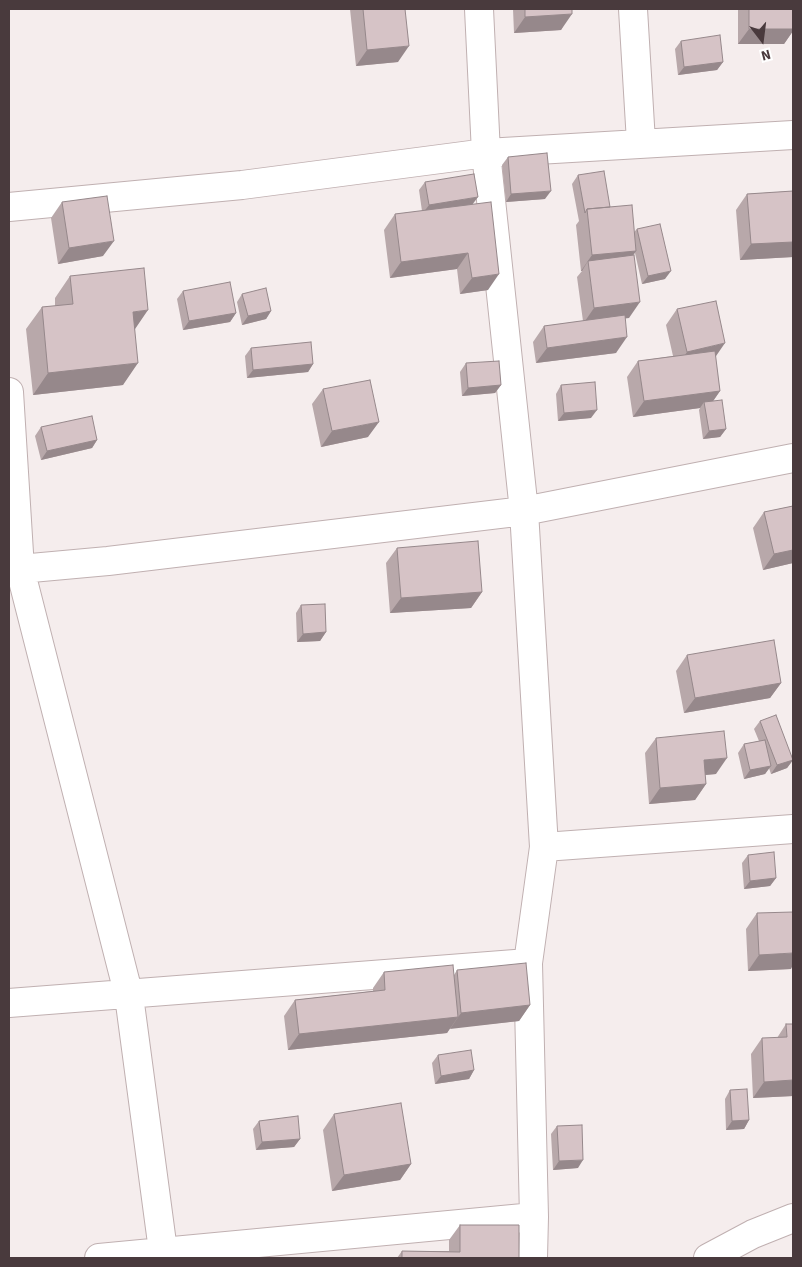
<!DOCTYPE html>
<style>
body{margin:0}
#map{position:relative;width:802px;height:1267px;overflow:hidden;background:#f5eded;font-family:"Source Sans 3",sans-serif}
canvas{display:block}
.frame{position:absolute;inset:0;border:10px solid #493a3d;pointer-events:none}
.north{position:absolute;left:737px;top:15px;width:50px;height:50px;-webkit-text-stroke:4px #fff;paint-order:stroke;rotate:165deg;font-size:14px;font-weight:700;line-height:20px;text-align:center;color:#493a3d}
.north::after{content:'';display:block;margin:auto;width:18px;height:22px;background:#493a3d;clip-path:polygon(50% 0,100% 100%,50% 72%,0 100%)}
</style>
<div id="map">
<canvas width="802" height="1267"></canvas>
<div class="frame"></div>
<div class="north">N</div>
</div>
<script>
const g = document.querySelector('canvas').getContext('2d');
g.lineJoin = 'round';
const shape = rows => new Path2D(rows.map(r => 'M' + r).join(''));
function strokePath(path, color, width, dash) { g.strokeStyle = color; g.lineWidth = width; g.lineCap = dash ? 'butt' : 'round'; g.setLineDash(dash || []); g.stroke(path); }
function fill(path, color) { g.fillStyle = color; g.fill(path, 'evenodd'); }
const minor = shape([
 [479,9,486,153,524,511,544,847,528,963,534,1217,533,1258],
 [633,9,641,142],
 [9,207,242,185,486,153,793,135],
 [9,392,20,569,129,996,164,1258],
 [20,569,108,561,524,511,793,458],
 [544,847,793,829],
 [9,1003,528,963],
 [99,1258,534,1217],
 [708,1258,753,1234,793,1218]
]);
strokePath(minor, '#c0b0b1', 30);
strokePath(minor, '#fff', 28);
fill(shape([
 [350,9,405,9,398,62,356,66],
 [513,9,572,9,561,30,514,33],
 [738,9,793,9,793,31,784,44,738,44],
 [681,41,723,62,717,70,678,75,675,49],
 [508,157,545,199,506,202,502,165],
 [578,175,610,207,634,232,637,229,665,279,642,284,635,253,633,255,629,318,625,318,616,353,536,363,533,342,544,326,583,321,577,277,582,271,581,271,576,225,579,221,572,184],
 [425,182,473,204,488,290,460,294,457,269,390,278,384,230,395,214,422,211,419,190],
 [793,191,793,257,740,260,736,210,747,194],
 [62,202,103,256,58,264,51,218],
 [70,276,135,329,123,385,33,395,26,329,42,307,55,306,55,298],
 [183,291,236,313,230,322,183,330,177,299],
 [242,294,271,311,266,319,242,325,237,302],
 [677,309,715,357,720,391,713,401,726,429,720,437,703,439,699,410,700,408,633,417,627,377,638,361,673,356,666,325],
 [251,348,313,364,308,372,247,378,245,356],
 [466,363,501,385,495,393,462,396,460,372],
 [561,385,591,418,558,421,556,394],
 [323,389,368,437,321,447,312,404],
 [41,427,97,440,92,448,41,460,35,436],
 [793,506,793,563,763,570,753,528,764,512],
 [397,548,482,592,471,608,390,613,386,563],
 [301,605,326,632,320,641,297,642,296,613],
 [687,655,781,683,770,698,684,713,676,671],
 [760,721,793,760,787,768,771,774,769,768,765,774,744,779,738,753,744,744,759,741,754,729],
 [656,738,716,774,705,775,706,784,695,800,649,804,645,753],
 [748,855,776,878,770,886,744,889,742,863],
 [757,913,791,969,748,971,746,929],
 [457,970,530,1005,519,1021,450,1028,447,1033,288,1050,284,1016,295,1000,373,991,373,988,384,972,454,975],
 [786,1024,793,1096,753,1098,751,1054,762,1038,777,1038],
 [438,1055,474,1070,469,1079,435,1084,432,1063],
 [730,1090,749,1120,744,1129,726,1130,725,1099],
 [334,1114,411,1164,400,1180,332,1191,323,1130],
 [259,1121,300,1139,294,1147,256,1150,253,1129],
 [557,1126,578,1168,553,1170,551,1134],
 [460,1225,519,1258,397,1258,402,1251,449,1251,449,1240]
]), '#b8a8aa');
fill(shape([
 [572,14,561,30,514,33,525,17],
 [749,29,793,29,793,31,784,44,738,44],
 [409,46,398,62,356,66,367,50],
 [723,62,717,70,678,75,684,67],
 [551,191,545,199,506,202,511,194],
 [478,197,472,205,423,213,429,205],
 [114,241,103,256,58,264,69,248],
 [793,242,793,257,740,260,751,244],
 [636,251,625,267,588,261,582,271,581,271,592,255],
 [468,253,457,269,390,278,401,262],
 [671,271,665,279,642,284,648,276],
 [499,274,488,290,460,294,472,278],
 [640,302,629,318,583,324,594,308],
 [148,310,133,332,133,312],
 [271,311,266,319,242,325,248,316],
 [236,313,230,322,183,330,189,321],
 [627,337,616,353,536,363,547,348],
 [725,343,714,359,676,368,687,352],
 [138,363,123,385,33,395,48,373],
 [313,364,308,372,247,378,253,370],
 [501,385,495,393,462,396,468,388],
 [720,391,709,407,704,402,700,408,633,417,644,401],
 [597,410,591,418,558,421,564,413],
 [379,422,368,437,321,447,332,431],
 [726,429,720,437,703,439,709,431],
 [97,440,92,448,41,460,47,451],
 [793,550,793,563,763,570,774,554],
 [482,592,471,608,390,613,401,598],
 [326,632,320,641,297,642,303,634],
 [781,683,770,698,684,713,695,698],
 [727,758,716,774,693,776,704,760],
 [793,760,787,768,771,774,777,765],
 [771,766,765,774,744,779,750,770],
 [706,784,695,800,649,804,660,788],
 [776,878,770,886,744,889,750,881],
 [793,953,793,965,791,969,748,971,759,955],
 [530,1005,519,1021,450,1029,461,1013],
 [458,1017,447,1033,288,1050,299,1034],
 [474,1070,469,1079,435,1084,441,1076],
 [793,1080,793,1096,753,1098,764,1082],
 [749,1120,744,1129,726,1130,732,1121],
 [300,1139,294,1147,256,1150,262,1142],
 [583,1160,578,1168,553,1170,559,1161],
 [411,1164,400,1180,332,1191,344,1175]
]), '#96888b');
const building = shape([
 [363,9,405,9,409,46,367,50,363,9],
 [525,9,572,9,572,14,525,17,525,9],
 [749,9,793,9,793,29,749,29,749,9],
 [720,35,723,62,684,67,681,41,720,35],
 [547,153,551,191,511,194,508,157,547,153],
 [604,171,610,207,587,209,585,213,578,175,604,171],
 [474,174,478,197,429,205,425,182,474,174],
 [793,191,793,242,751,244,747,194,793,191],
 [107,196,114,241,69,248,62,202,107,196],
 [491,202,499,274,472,278,468,253,401,262,395,214,491,202],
 [632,205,636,251,592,255,587,209,632,205],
 [660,224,671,271,648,276,637,229,660,224],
 [634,255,640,302,594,308,588,261,634,255],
 [144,268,148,310,133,312,138,363,48,373,42,307,73,304,70,276,144,268],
 [230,282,236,313,189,321,183,291,230,282],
 [266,288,271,311,248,316,242,294,266,288],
 [716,301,725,343,687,352,677,309,716,301],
 [625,315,627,337,547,348,544,326,625,315],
 [311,342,313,364,253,370,251,348,311,342],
 [715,351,720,391,644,401,638,361,715,351],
 [499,361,501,385,468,388,466,363,499,361],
 [370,380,379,422,332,431,323,389,370,380],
 [595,382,597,410,564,413,561,385,595,382],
 [722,400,726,429,709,431,704,402,722,400],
 [92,416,97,440,47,451,41,427,92,416],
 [793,506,793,550,774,554,764,512,793,506],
 [478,541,482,592,401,598,397,548,478,541],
 [325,604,326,632,303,634,301,605,325,604],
 [774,640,781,683,695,698,687,655,774,640],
 [776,715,793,760,777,765,760,721,776,715],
 [724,731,727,758,704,760,706,784,660,788,656,738,724,731],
 [765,740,771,766,750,770,744,744,765,740],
 [774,852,776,878,750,881,748,855,774,852],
 [793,912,793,953,759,955,757,913,793,912],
 [526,963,530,1005,461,1013,457,970,526,963],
 [453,965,458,1017,299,1034,295,1000,385,990,384,972,453,965],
 [786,1024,793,1024,793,1080,764,1082,762,1038,787,1037,786,1024],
 [471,1050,474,1070,441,1076,438,1055,471,1050],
 [747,1089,749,1120,732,1121,730,1090,747,1089],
 [401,1103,411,1164,344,1175,334,1114,401,1103],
 [298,1116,300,1139,262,1142,259,1121,298,1116],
 [582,1125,583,1160,559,1161,557,1126,582,1125],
 [460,1225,519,1225,519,1258,402,1258,402,1251,460,1252,460,1225]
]);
fill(building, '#d6c3c6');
strokePath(building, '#96888b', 1);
</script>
